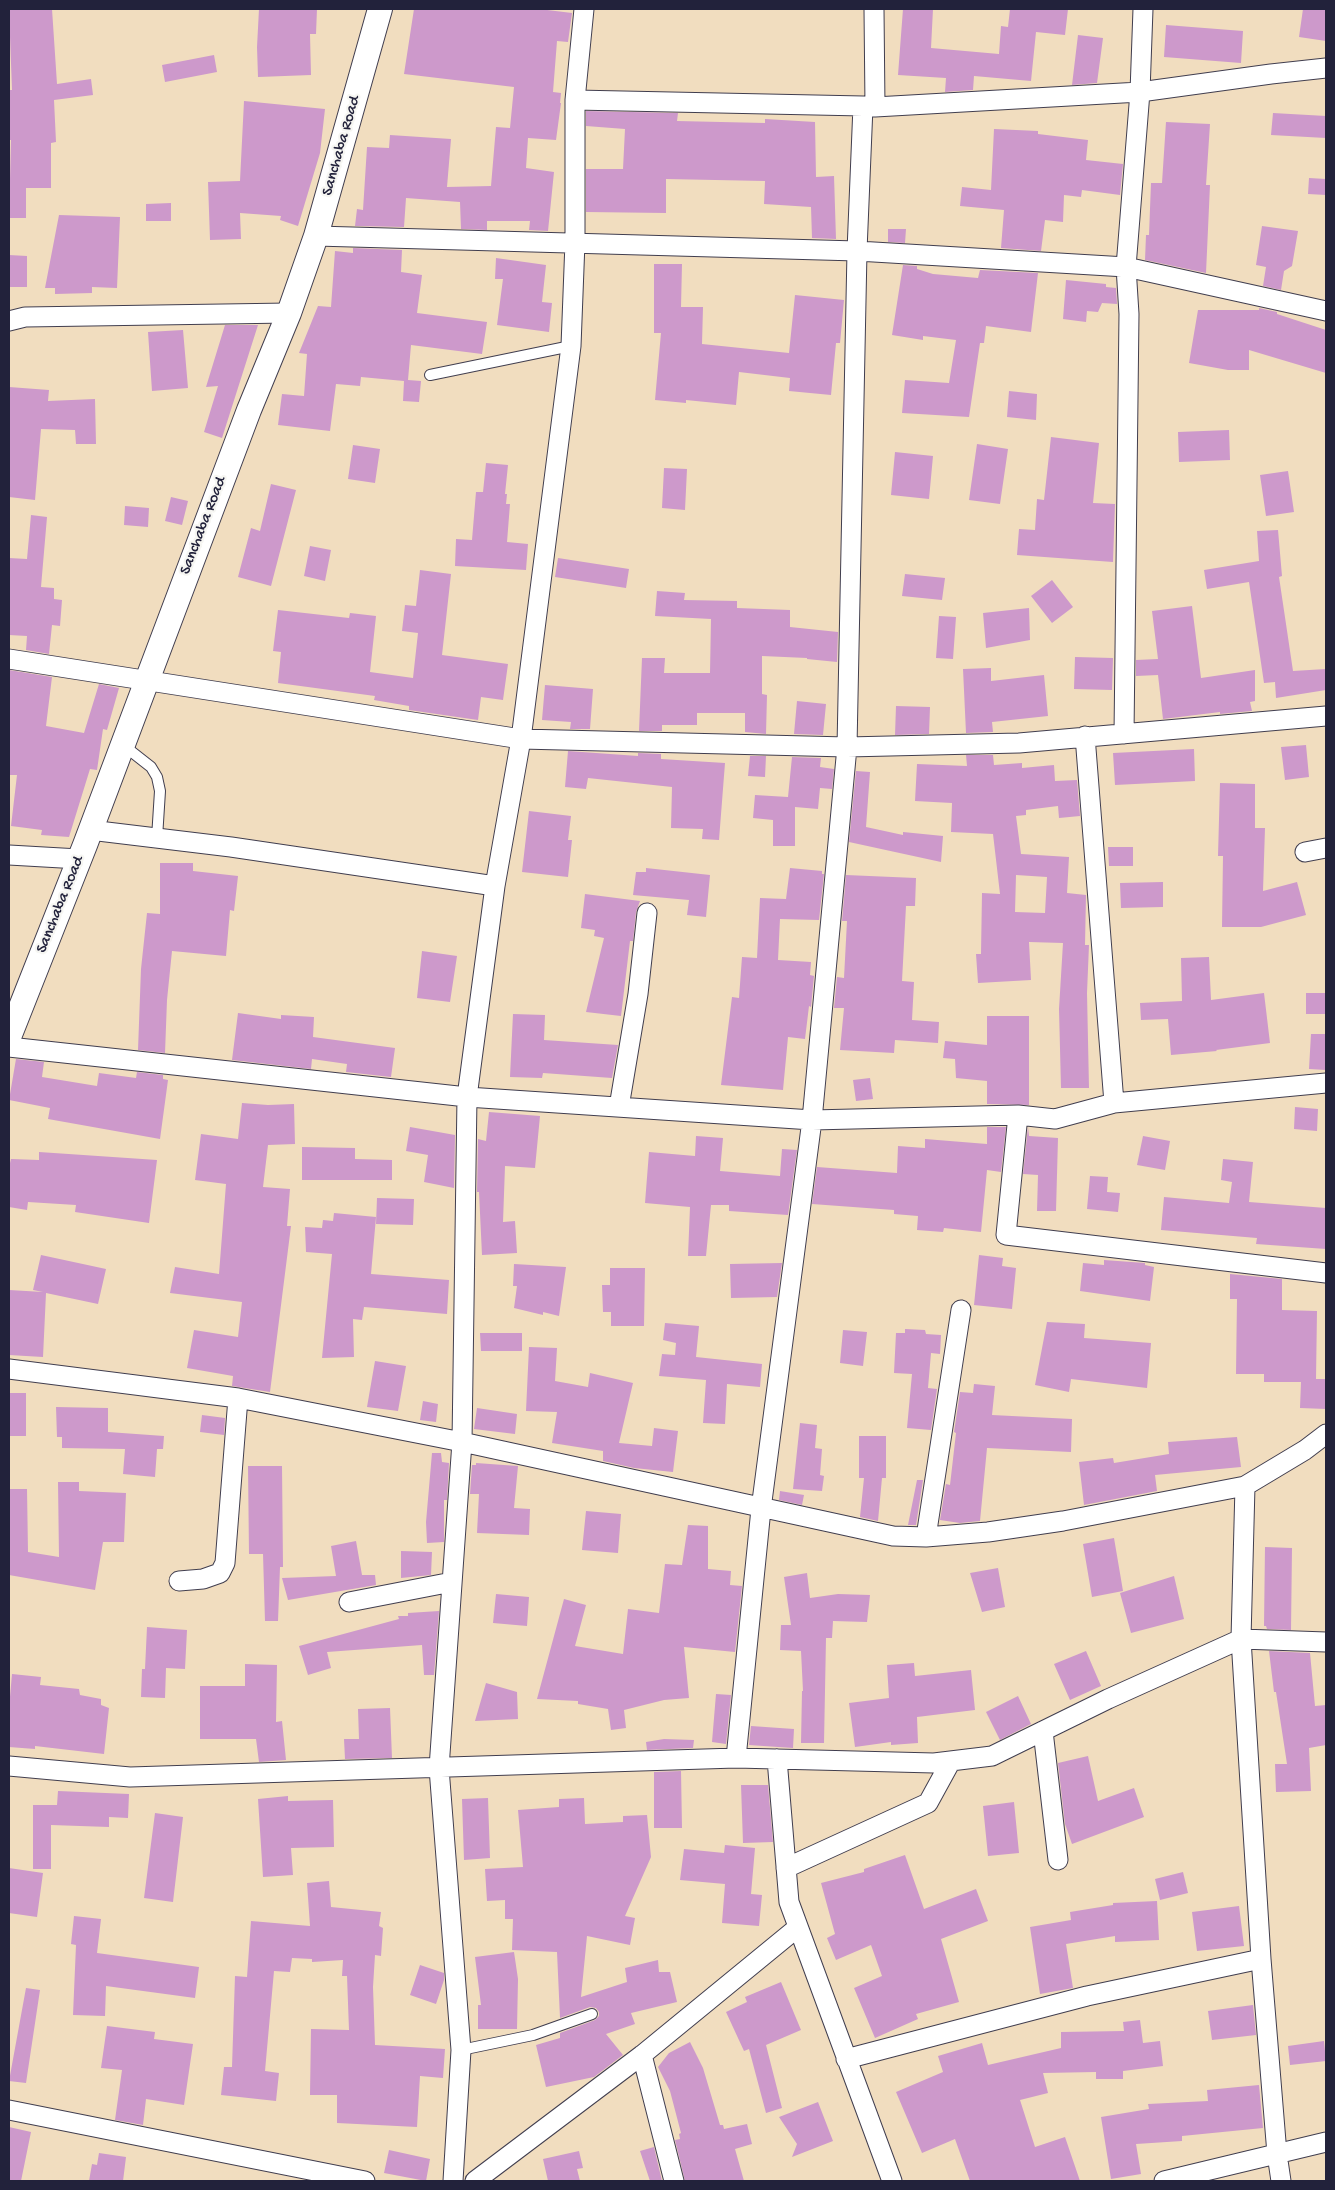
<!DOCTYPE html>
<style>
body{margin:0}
#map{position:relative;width:1335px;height:2190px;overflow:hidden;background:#f1ddbf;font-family:"Gochi Hand",sans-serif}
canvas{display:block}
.frame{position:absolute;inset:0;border:10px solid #22223b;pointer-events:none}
</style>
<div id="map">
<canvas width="1335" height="2190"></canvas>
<div class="frame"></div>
</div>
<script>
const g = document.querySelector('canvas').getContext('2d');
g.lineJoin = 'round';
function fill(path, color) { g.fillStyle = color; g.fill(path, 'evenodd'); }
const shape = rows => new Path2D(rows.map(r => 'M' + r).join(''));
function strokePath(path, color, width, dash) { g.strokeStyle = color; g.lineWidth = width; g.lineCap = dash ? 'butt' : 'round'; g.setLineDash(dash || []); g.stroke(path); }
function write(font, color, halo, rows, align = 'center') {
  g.font = font + ' "Gochi Hand",sans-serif'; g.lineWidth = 4.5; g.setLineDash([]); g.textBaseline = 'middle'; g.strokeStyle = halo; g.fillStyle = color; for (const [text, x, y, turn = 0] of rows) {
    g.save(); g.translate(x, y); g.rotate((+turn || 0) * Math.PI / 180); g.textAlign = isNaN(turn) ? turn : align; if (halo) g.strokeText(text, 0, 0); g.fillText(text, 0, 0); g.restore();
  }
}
fill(shape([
 [52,9,57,84,91,79,93,95,54,100,56,142,51,143,51,188,26,188,26,218,9,218,11,140,9,140,9,90,12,90,9,10],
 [259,9,317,9,316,34,310,34,311,75,258,77,257,47],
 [414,9,539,9,572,13,568,42,557,41,553,92,561,93,560,103,561,103,556,140,528,138,526,168,554,172,548,231,529,230,530,221,487,221,487,230,461,229,460,202,406,198,404,227,355,226,357,209,363,210,367,147,389,148,390,135,451,139,447,187,491,186,496,127,510,128,514,87,404,74],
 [903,9,933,9,931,48,999,54,1001,26,1008,27,1010,9,1068,9,1065,35,1036,32,1031,81,974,76,973,90,945,92,946,78,898,75],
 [1303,9,1326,9,1326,41,1299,37],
 [1166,25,1243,31,1241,63,1164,57],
 [1078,35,1103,38,1097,83,1072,85],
 [214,55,217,72,165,82,162,65],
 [244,101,325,109,320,153,298,226,280,220,281,216,240,213,241,239,210,240,208,182,240,181],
 [586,111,678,113,677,121,765,123,765,119,815,122,816,177,834,176,836,239,812,238,811,207,764,204,765,181,666,179,666,213,586,212,586,169,623,169,625,129,586,126],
 [1273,113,1326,116,1326,138,1271,135],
 [1166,122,1210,124,1206,185,1210,185,1206,273,1145,260,1146,235,1149,235,1151,183,1162,183],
 [994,129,1038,131,1038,134,1088,140,1086,160,1123,164,1120,195,1082,190,1081,197,1064,195,1063,222,1045,220,1041,251,1001,248,1004,210,960,206,962,187,991,190],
 [1309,178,1326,179,1326,195,1308,194],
 [171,203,171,221,146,221,146,204],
 [59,215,120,217,117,288,92,287,92,293,55,294,55,288,45,288],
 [1262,226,1298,231,1292,266,1284,271,1281,290,1263,286,1266,267,1256,265],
 [888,229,906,229,905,243,888,242],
 [353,248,402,250,401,272,422,275,417,313,487,322,482,354,411,345,408,380,421,381,419,402,403,401,404,381,361,377,360,386,336,384,330,431,278,425,282,394,304,396,307,354,299,353,318,306,331,307,335,251,353,253],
 [9,255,27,256,27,287,9,287],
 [496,258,546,265,542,302,552,303,549,332,497,325,503,279,495,279],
 [654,264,682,264,681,307,703,307,702,344,789,353,795,295,844,300,840,343,836,343,831,395,789,391,790,378,739,372,736,405,686,400,686,403,655,400,661,333,654,333],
 [903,265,917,266,917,269,933,274,978,278,980,270,1038,273,1031,332,986,326,984,343,980,343,969,417,902,413,905,380,949,383,956,340,923,336,923,340,892,335],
 [1066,280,1106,284,1106,287,1116,288,1117,304,1102,303,1098,312,1087,311,1086,322,1063,319],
 [1259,308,1277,312,1277,314,1326,330,1326,373,1249,350,1249,370,1228,370,1189,363,1198,310,1259,310],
 [225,325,258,325,222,438,204,432,218,386,206,387],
 [183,330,188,388,152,391,148,332],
 [9,387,49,390,48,401,95,399,96,444,76,444,75,430,41,429,35,500,9,497],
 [1009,391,1037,394,1036,420,1007,417],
 [1229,430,1230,460,1179,462,1178,432],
 [1051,437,1099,443,1093,503,1115,504,1113,562,1017,555,1019,529,1035,530,1037,499,1044,500],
 [977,444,1008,449,1000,504,969,500],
 [353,445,380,449,375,483,348,479],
 [895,452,933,456,929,499,891,495],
 [486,463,508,465,505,494,507,494,506,504,510,504,507,542,528,544,526,570,455,566,456,539,472,540,476,492,483,492],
 [664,468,687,469,685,510,662,508],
 [1288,471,1294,512,1266,516,1260,475],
 [271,484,296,490,271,586,238,577,251,528,260,531],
 [171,497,188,501,182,525,165,521],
 [125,506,149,508,148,527,124,525],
 [31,515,47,517,41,587,54,588,54,599,62,600,60,626,52,625,49,654,26,650,27,636,9,635,9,558,27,559],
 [1278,530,1282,576,1279,577,1293,671,1326,669,1326,690,1276,698,1275,682,1264,683,1249,582,1207,589,1204,570,1259,561,1257,531],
 [310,546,331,550,325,581,304,576],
 [558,558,629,569,626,588,555,577],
 [420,570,451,574,442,655,508,664,503,700,481,697,478,720,409,710,409,706,374,700,375,696,278,683,281,652,273,651,278,610,349,618,350,613,376,616,370,672,413,678,418,633,402,631,405,605,416,606],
 [905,574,945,578,942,600,902,596],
 [1052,580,1073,607,1052,623,1031,596],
 [657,591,685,593,684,600,737,601,737,608,790,610,790,627,838,632,837,662,807,659,807,658,762,656,762,694,767,695,766,734,745,732,745,713,697,713,697,725,662,725,662,731,639,731,642,658,665,658,664,673,710,673,711,619,655,616],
 [1192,606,1201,678,1255,670,1255,701,1250,702,1252,711,1220,714,1220,712,1163,719,1158,675,1136,676,1136,660,1158,659,1152,611],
 [1029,608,1030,640,986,648,983,613],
 [939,616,956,617,953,659,936,658],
 [1075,657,1113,658,1112,690,1074,689],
 [991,668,991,681,1044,675,1048,716,992,722,993,732,966,733,963,669],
 [9,670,52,677,46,726,84,733,99,684,119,688,107,730,103,729,97,770,90,769,69,837,41,835,42,830,11,826,17,775,9,775],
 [545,685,593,689,590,729,570,729,571,722,542,720],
 [797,701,826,704,823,735,794,734],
 [896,706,930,707,929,734,895,735],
 [1306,745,1309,777,1285,780,1281,747],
 [1194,749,1195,781,1115,785,1113,753],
 [568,751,638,756,638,753,661,754,661,759,725,763,719,840,702,839,703,829,671,828,672,787,588,778,586,789,565,787],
 [966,755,993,755,994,765,1022,763,1022,768,1054,765,1055,781,1077,780,1080,816,1059,818,1058,806,1026,810,1026,815,1016,816,1021,854,1069,857,1067,893,1086,895,1085,945,1089,945,1087,993,1089,1088,1061,1088,1059,1009,1063,943,1029,942,1031,980,978,983,976,954,981,954,982,893,1000,894,993,834,951,832,952,803,915,801,917,764,967,766],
 [1016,875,1047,877,1045,913,1015,912],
 [750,756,766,756,765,777,748,776],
 [792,757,821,758,820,767,834,769,832,789,820,788,818,809,795,807,795,846,773,846,773,820,753,818,755,795,788,797],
 [856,771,870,772,866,827,903,835,903,832,943,836,941,862,849,842],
 [1220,783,1255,784,1255,828,1265,828,1263,891,1297,882,1306,915,1261,927,1222,927,1223,856,1218,856],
 [529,811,571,816,568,840,572,840,568,877,522,872],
 [1108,847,1133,847,1133,866,1109,866],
 [160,863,193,863,193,871,238,876,234,911,230,910,226,956,172,951,167,1000,165,1053,138,1050,141,969,147,913,160,914],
 [646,868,710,875,706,917,687,915,689,900,633,895,636,872,646,872],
 [790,868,822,871,822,874,824,874,819,920,780,919,778,960,811,962,810,975,814,976,811,1007,809,1006,805,1039,788,1037,783,1090,721,1085,732,997,739,998,742,957,757,958,760,898,786,899],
 [846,875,916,878,915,906,906,906,902,981,914,982,912,1020,939,1022,938,1043,895,1040,894,1053,840,1050,844,1008,834,1008,837,977,844,978,847,921,842,921],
 [1163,882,1163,907,1121,908,1120,883],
 [585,894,640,901,636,912,633,941,630,941,621,1016,586,1012,604,938,594,936,595,930,581,928],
 [422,951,457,956,450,1002,417,998],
 [1209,957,1211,1000,1264,993,1270,1043,1216,1050,1217,1051,1171,1055,1168,1019,1141,1020,1140,1003,1182,1001,1181,958],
 [1306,993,1326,993,1326,1014,1306,1014],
 [238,1013,281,1019,281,1015,314,1017,313,1037,395,1048,391,1077,346,1072,347,1064,312,1059,311,1069,232,1060],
 [513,1014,545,1015,544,1040,618,1045,612,1078,543,1073,542,1078,510,1077],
 [987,1016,1029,1016,1029,1105,987,1104,987,1081,956,1078,955,1059,943,1058,945,1041,987,1045],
 [1311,1034,1326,1034,1326,1070,1309,1069],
 [16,1059,44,1062,42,1077,97,1086,99,1073,136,1078,137,1072,163,1075,163,1079,168,1080,160,1139,48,1119,50,1108,9,1100],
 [870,1078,873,1099,856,1101,853,1080],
 [242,1103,268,1105,294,1104,295,1144,268,1145,263,1187,290,1189,287,1226,291,1226,270,1392,232,1386,233,1376,187,1368,194,1330,238,1337,242,1302,170,1293,175,1267,219,1274,226,1184,195,1180,201,1134,238,1139],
 [1295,1107,1318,1109,1317,1131,1294,1129],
 [489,1112,540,1116,535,1168,505,1166,503,1222,515,1221,517,1253,482,1255,479,1192,477,1192,478,1139,486,1141],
 [410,1127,455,1135,454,1188,424,1182,428,1155,406,1151],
 [987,1127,1006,1127,1001,1172,987,1170,981,1232,944,1228,943,1232,917,1230,918,1216,894,1214,894,1210,812,1204,817,1167,897,1173,898,1146,925,1148,925,1139,987,1144],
 [1028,1127,1029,1136,1058,1138,1056,1211,1037,1211,1038,1175,1023,1174],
 [696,1136,723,1138,720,1171,780,1176,782,1149,797,1150,788,1215,729,1211,729,1205,711,1205,706,1256,688,1256,690,1207,645,1203,649,1152,695,1156],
 [1143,1136,1170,1141,1165,1170,1137,1165],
 [302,1147,355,1148,355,1159,392,1160,392,1180,302,1180],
 [39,1152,157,1160,149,1223,75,1212,76,1205,28,1202,27,1210,9,1207,9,1167,11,1159,39,1160],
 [1223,1159,1253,1162,1249,1202,1326,1208,1326,1249,1256,1244,1257,1238,1161,1230,1164,1197,1229,1203,1232,1182,1221,1180],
 [1090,1176,1108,1177,1107,1192,1120,1193,1118,1212,1087,1209],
 [377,1198,414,1199,413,1225,376,1224],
 [334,1213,376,1217,371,1274,449,1280,447,1314,364,1307,362,1320,353,1319,354,1357,322,1358,332,1254,306,1252,305,1227,322,1228,323,1220,333,1221],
 [41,1255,106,1269,98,1304,46,1293,43,1357,9,1355,9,1290,43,1292,33,1290],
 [979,1255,1003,1258,1002,1266,1016,1268,1012,1309,974,1305],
 [1104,1260,1145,1263,1145,1265,1154,1267,1150,1301,1080,1291,1083,1263,1104,1265],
 [782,1263,777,1297,731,1298,730,1264],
 [514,1264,566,1267,559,1316,543,1312,543,1315,514,1308,517,1286,513,1286],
 [610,1268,645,1268,644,1326,611,1326,611,1312,603,1312,602,1285,610,1285],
 [1230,1274,1282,1279,1282,1310,1317,1311,1316,1379,1326,1379,1326,1409,1300,1408,1301,1382,1264,1382,1264,1374,1236,1374,1237,1299,1230,1299],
 [1047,1322,1085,1324,1084,1338,1151,1343,1147,1388,1071,1379,1069,1392,1035,1385],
 [665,1323,699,1326,696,1357,762,1364,760,1387,727,1384,725,1424,703,1423,706,1380,659,1376,662,1354,675,1355,676,1343,663,1340],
 [905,1329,925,1330,926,1334,941,1335,940,1354,931,1353,928,1388,937,1389,931,1430,907,1428,912,1374,894,1373,896,1333,905,1333],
 [843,1330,867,1332,863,1366,840,1363],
 [480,1333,522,1333,522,1351,481,1351],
 [529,1347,557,1348,555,1381,588,1387,590,1373,633,1383,619,1443,652,1446,654,1428,678,1431,673,1472,634,1468,603,1461,603,1451,552,1443,557,1412,526,1411],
 [375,1361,406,1366,398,1411,367,1407],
 [974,1384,995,1386,992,1415,1072,1419,1071,1452,987,1448,980,1521,960,1523,940,1520,946,1484,950,1485,956,1433,954,1432,960,1392,973,1393],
 [9,1393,26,1393,26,1436,9,1436],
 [423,1401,438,1404,436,1422,420,1420],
 [56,1407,108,1408,108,1432,164,1436,163,1449,157,1449,155,1477,123,1474,125,1449,62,1448,62,1437,57,1437],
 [477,1408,517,1414,515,1434,474,1429],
 [202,1415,225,1418,224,1435,200,1432],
 [800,1423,817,1425,815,1448,822,1449,820,1475,824,1476,822,1491,793,1489],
 [859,1436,886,1436,886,1478,882,1478,878,1521,860,1517,864,1478,859,1478],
 [1237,1437,1241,1467,1155,1475,1157,1491,1084,1505,1079,1462,1113,1458,1114,1463,1169,1454,1168,1442],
 [432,1453,441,1453,442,1462,449,1463,447,1500,444,1500,444,1542,427,1543,426,1522],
 [476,1463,518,1466,514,1508,530,1509,529,1535,477,1533,479,1494,470,1494,472,1465,476,1465],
 [248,1466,282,1466,283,1567,280,1567,278,1621,265,1621,263,1554,249,1554],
 [917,1480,923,1480,916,1525,908,1525],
 [58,1482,79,1482,79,1491,126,1493,124,1542,103,1542,95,1590,9,1575,9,1489,27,1489,28,1552,59,1557],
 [780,1491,804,1495,802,1505,779,1500],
 [586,1511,621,1514,618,1553,582,1550],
 [688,1525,708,1526,708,1569,731,1571,730,1585,742,1586,735,1652,684,1647,689,1698,664,1700,624,1710,626,1728,611,1730,608,1709,578,1704,578,1701,537,1699,564,1599,586,1605,575,1646,623,1654,628,1609,659,1613,665,1564,682,1565],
 [1114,1538,1123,1591,1092,1597,1083,1544],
 [356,1541,362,1575,375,1575,376,1585,288,1600,282,1578,336,1576,331,1546],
 [1265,1547,1292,1548,1291,1630,1267,1629,1266,1626,1264,1626],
 [401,1551,432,1552,431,1575,401,1578],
 [998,1568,1005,1607,982,1612,970,1573],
 [807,1573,810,1598,838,1594,870,1595,867,1622,833,1621,832,1638,826,1638,824,1743,801,1743,802,1691,803,1691,801,1651,780,1650,781,1625,791,1625,784,1577],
 [1174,1576,1184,1619,1131,1633,1120,1593],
 [496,1594,529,1597,527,1626,493,1623],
 [439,1611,434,1675,424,1675,422,1645,327,1652,331,1668,308,1675,299,1646,399,1619,398,1616,408,1616,408,1613],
 [147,1627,187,1630,185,1669,166,1668,165,1698,141,1697,142,1669,145,1669],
 [1086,1651,1101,1686,1070,1700,1054,1664],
 [1269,1651,1310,1653,1315,1706,1326,1705,1326,1745,1309,1748,1311,1791,1276,1792,1275,1764,1287,1764,1276,1692,1274,1692],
 [914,1663,915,1676,971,1670,975,1710,917,1717,918,1743,891,1745,891,1742,855,1747,849,1703,889,1698,887,1665],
 [245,1664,277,1665,276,1722,282,1721,286,1760,259,1762,256,1739,200,1739,200,1686,245,1686],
 [12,1674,41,1677,40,1685,79,1689,80,1695,101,1699,101,1705,109,1708,104,1754,35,1746,35,1749,9,1747,9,1708],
 [486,1683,517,1692,518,1719,475,1721],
 [716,1694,731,1695,726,1744,712,1742],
 [1018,1696,1031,1724,1000,1740,986,1712],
 [390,1708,392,1758,345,1759,344,1739,359,1739,358,1709],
 [751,1726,794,1729,793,1748,749,1745],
 [664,1739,694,1740,693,1748,647,1750,646,1742],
 [1088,1756,1098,1801,1134,1788,1144,1817,1072,1844,1065,1824,1058,1763],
 [681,1771,682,1828,654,1828,654,1772],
 [741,1785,768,1785,773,1842,743,1843],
 [58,1791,129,1794,128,1818,109,1817,109,1827,51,1825,51,1869,33,1869,33,1805,57,1805],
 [288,1796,288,1801,333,1800,334,1847,291,1848,293,1875,263,1877,258,1799],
 [488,1798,490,1858,464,1860,462,1799],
 [584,1798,585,1824,623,1822,623,1816,647,1815,651,1857,625,1916,635,1918,630,1945,587,1936,581,1997,627,1982,625,1968,658,1960,659,1972,670,1972,677,2002,631,2013,635,2024,606,2034,623,2055,594,2077,546,2087,536,2045,560,2038,560,2033,595,2020,599,2016,599,2012,596,2008,590,2007,560,2018,557,1952,512,1950,513,1919,505,1919,505,1900,487,1901,485,1869,523,1867,518,1810,559,1807,559,1799],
 [1014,1802,1019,1853,988,1856,983,1806],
 [155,1813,183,1817,173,1902,144,1898],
 [725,1845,755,1848,751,1894,762,1895,759,1926,722,1923,725,1884,680,1880,684,1849,724,1853],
 [905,1855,924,1909,976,1889,988,1921,941,1939,959,2002,916,2014,918,2019,875,2038,854,1988,882,1976,871,1945,836,1960,827,1938,835,1934,821,1883,864,1872,864,1869],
 [9,1868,43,1873,37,1917,9,1913],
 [1183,1872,1188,1893,1160,1900,1155,1879],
 [329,1881,331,1907,381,1912,379,1926,383,1928,381,1956,375,1955,373,1987,375,2045,445,2049,443,2078,420,2076,417,2127,337,2123,337,2095,310,2095,311,2029,349,2030,347,1976,342,1976,343,1960,312,1962,312,1959,292,1958,290,1972,274,1971,265,2071,279,2073,276,2101,221,2095,224,2067,232,2067,235,1976,247,1977,251,1921,310,1926,307,1883],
 [1157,1901,1159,1940,1115,1942,1115,1936,1066,1944,1073,1988,1040,1994,1030,1927,1071,1920,1070,1912,1113,1905,1113,1903],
 [1239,1906,1244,1946,1197,1951,1192,1912],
 [74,1916,101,1919,97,1953,199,1967,195,1998,106,1986,105,2016,73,2015,76,1945,71,1944],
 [514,1952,518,1979,517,2029,478,2029,478,2005,481,2005,475,1957],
 [420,1965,444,1973,444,1980,436,2004,410,1995],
 [781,1982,801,2030,766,2045,782,2108,766,2113,749,2049,744,2051,726,2012,747,2002,745,1997],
 [26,1988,40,1990,26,2083,9,2081],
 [1253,2005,1256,2035,1212,2040,1208,2011],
 [1140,2020,1143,2043,1160,2041,1163,2066,1123,2071,1123,2079,1096,2079,1096,2072,1043,2073,1048,2093,1020,2100,1035,2147,1065,2137,1080,2181,970,2181,955,2139,922,2153,896,2092,943,2072,938,2056,982,2043,988,2065,1061,2048,1061,2032,1124,2031,1123,2022],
 [107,2026,155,2032,154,2039,193,2044,184,2105,146,2099,143,2125,115,2120,122,2070,101,2068],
 [1324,2041,1326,2061,1290,2065,1288,2046],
 [690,2042,703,2068,720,2125,723,2125,724,2129,747,2124,752,2144,735,2149,744,2181,685,2181,675,2140,680,2139,679,2134,681,2133,670,2091,658,2067,669,2053],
 [1259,2085,1263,2128,1182,2136,1182,2141,1136,2144,1141,2174,1111,2179,1101,2117,1149,2109,1148,2104,1208,2101,1207,2090],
 [818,2102,833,2141,792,2157,797,2144,779,2117],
 [9,2127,31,2132,21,2181,9,2181],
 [654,2147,662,2181,650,2181,640,2151],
 [389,2150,430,2159,426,2181,384,2173],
 [579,2151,583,2168,577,2169,580,2181,548,2181,543,2159],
 [99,2153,126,2157,123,2181,89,2181,92,2164,97,2165]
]), '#cd99cb');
const service = shape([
 [430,375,571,346],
 [123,745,151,767,157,777,160,791,157,838],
 [461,2050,533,2035,592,2014]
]);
const minor = shape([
 [575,100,863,106],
 [875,107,1140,92,1271,74,1326,68],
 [316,236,857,251,1126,267,1326,311],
 [9,321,25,317,289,313],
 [9,659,521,739,847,747,1019,743,1326,716],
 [1124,734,1129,314,1126,267,1140,92,1143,9],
 [1085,736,1114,1103],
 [90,830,231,847,495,886],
 [1305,852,1326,848],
 [9,855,79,859],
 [9,1047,467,1097,812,1120,1018,1115,1055,1119,1114,1103,1326,1083],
 [619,1107,638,994,647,913],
 [1018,1115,1006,1235,1326,1273],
 [9,1369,238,1398,462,1442,893,1536,926,1537,988,1532,1063,1521,1245,1486,1305,1450,1326,1434],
 [1245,1486,1241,1639,1261,1959,1277,2154,1281,2181],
 [926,1537,961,1310],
 [179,1581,203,1579,220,1573,225,1563,238,1398],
 [349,1602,452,1582],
 [1043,1731,1058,1860],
 [736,1758,761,1509,812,1120,847,747,857,251,863,106,875,107,874,9],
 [777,1759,789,1902,892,2181],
 [9,1766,130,1777,736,1758,934,1763,992,1756,1108,1699,1241,1639,1326,1642],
 [786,1868,928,1803,951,1761],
 [642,2055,674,2181],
 [846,2059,1087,1996,1261,1959],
 [9,2110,365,2181],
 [453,2181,461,2050,439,1768,462,1442,467,1097,495,886,521,739,571,346,575,242,575,100,584,9],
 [475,2181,642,2055,797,1928],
 [1164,2181,1326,2142]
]);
const tertiary = shape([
 [9,1037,85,845,249,410,289,313,316,236,380,9]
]);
strokePath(service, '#413e4f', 12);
strokePath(minor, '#413e4f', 21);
strokePath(tertiary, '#413e4f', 26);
strokePath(service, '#fff', 10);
strokePath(minor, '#fff', 19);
strokePath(tertiary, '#fff', 24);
write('16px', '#22223b', '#f6f6f2', [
 ["Sanchaba Road",342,146,-74],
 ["Sanchaba Road",204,526,-69],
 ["Sanchaba Road",61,905,-68]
]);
</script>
